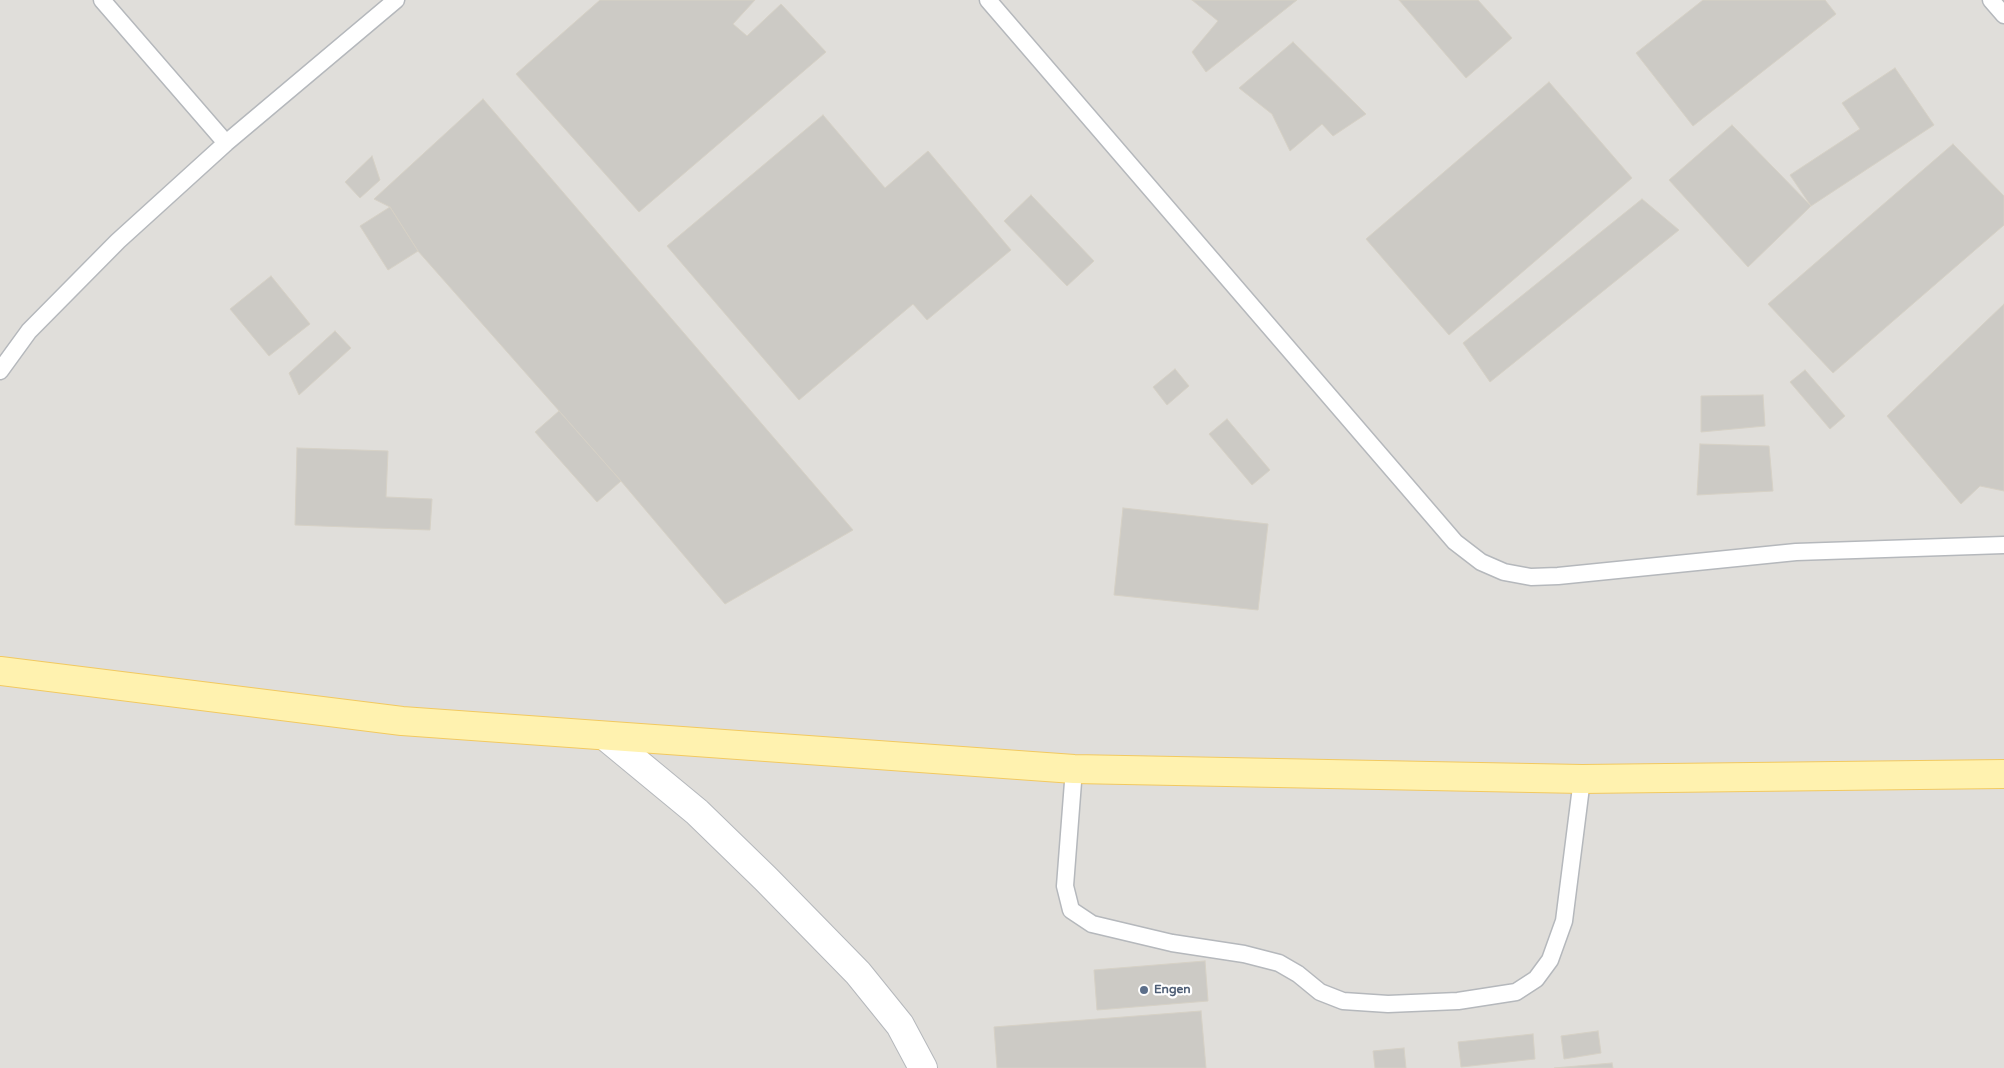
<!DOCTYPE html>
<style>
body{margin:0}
canvas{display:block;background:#f1efe8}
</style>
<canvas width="2004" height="1068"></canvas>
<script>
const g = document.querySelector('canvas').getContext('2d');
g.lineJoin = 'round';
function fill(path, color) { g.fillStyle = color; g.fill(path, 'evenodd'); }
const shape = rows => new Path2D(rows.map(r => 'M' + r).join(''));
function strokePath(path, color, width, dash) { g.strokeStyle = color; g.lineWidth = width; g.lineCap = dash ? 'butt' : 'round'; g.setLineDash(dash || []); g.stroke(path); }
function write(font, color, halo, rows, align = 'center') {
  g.font = font + ' "Varela Round",sans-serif'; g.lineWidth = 4.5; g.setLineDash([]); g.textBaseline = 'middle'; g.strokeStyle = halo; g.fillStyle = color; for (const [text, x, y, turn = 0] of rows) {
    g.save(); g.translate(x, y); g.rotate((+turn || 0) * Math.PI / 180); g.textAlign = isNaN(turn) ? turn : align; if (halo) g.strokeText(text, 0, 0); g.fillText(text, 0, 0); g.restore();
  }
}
fill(shape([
 [0,0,2004,0,2004,1068,0,1068]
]), '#e0deda');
const building = shape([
 [600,0,755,0,733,24,747,36,781,4,826,52,639,212,516,74,600,0],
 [1192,0,1297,0,1206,72,1192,52,1218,21,1192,0],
 [1399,0,1478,0,1512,38,1466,78,1399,0],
 [1703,0,1825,0,1836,14,1693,126,1636,53,1703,0],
 [1293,42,1366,114,1333,136,1322,124,1290,151,1272,114,1239,88,1293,42],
 [1895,68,1934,125,1811,206,1790,175,1860,129,1842,103,1895,68],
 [1549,82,1632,178,1449,335,1366,239,1549,82],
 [483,99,853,530,725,604,621,481,418,251,390,207,374,199,483,99],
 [823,115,885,188,928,151,1011,250,927,320,913,304,799,400,667,246,823,115],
 [1732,125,1811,206,1748,267,1669,180,1732,125],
 [1953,144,2004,196,2004,225,1833,373,1768,304,1953,144],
 [372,156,380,180,360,198,345,182,372,156],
 [1031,195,1094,261,1067,286,1004,221,1031,195],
 [1642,199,1679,230,1490,382,1463,343,1642,199],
 [390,207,418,251,388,270,360,226,390,207],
 [271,276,310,324,269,356,230,309,271,276],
 [2004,304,2004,491,1980,486,1961,504,1887,416,2004,304],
 [335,331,351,348,299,395,289,373,335,331],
 [1175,369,1189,386,1167,405,1153,387,1175,369],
 [1805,370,1845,416,1830,429,1790,382,1805,370],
 [1763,395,1765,426,1701,432,1701,396,1763,395],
 [559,411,621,481,597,502,535,432,559,411],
 [1227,419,1270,470,1252,485,1209,434,1227,419],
 [1700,444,1769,446,1773,491,1697,495,1700,444],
 [297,448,388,451,386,497,432,499,430,530,295,525,297,448],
 [1123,508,1268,524,1258,610,1114,595,1123,508],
 [1205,961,1208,1001,1097,1010,1094,970,1205,961],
 [1201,1011,1206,1068,997,1068,994,1027,1201,1011],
 [1598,1031,1601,1053,1564,1059,1561,1036,1598,1031],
 [1533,1034,1535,1059,1461,1067,1458,1042,1533,1034],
 [1404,1048,1406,1068,1375,1068,1373,1051,1404,1048],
 [1612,1063,1613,1068,1554,1068,1612,1063]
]);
fill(building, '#cccac5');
strokePath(building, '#d6d1c6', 1);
const service = shape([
 [102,0,226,143],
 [988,0,1455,542,1481,562,1504,572,1531,577,1558,576,1796,552,2004,545],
 [1991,0,2004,15],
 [0,371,29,331,118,241,226,143,396,0],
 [1074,769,1065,886,1071,910,1092,924,1172,943,1244,954,1279,963,1298,974,1320,992,1343,1001,1388,1004,1458,1001,1516,992,1536,979,1550,960,1564,921,1582,779]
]);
const minor = shape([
 [605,736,697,812,766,879,858,973,900,1025,923,1068]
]);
const primary = shape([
 [0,671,402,721,1074,769,1582,779,2004,774]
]);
strokePath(service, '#b5b8bc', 19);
strokePath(minor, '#b5b8bc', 30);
strokePath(primary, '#f2c960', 30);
strokePath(service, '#fff', 16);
strokePath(minor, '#fff', 28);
strokePath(primary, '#fff2af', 28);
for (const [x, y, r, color] of [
 [1144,990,5,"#5c6f8a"]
]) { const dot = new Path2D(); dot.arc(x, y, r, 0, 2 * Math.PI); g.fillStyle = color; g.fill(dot); strokePath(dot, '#fff', 2); }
write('bold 12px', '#4e5e75', '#fff', [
 ["Engen",1154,990]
], 'left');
</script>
